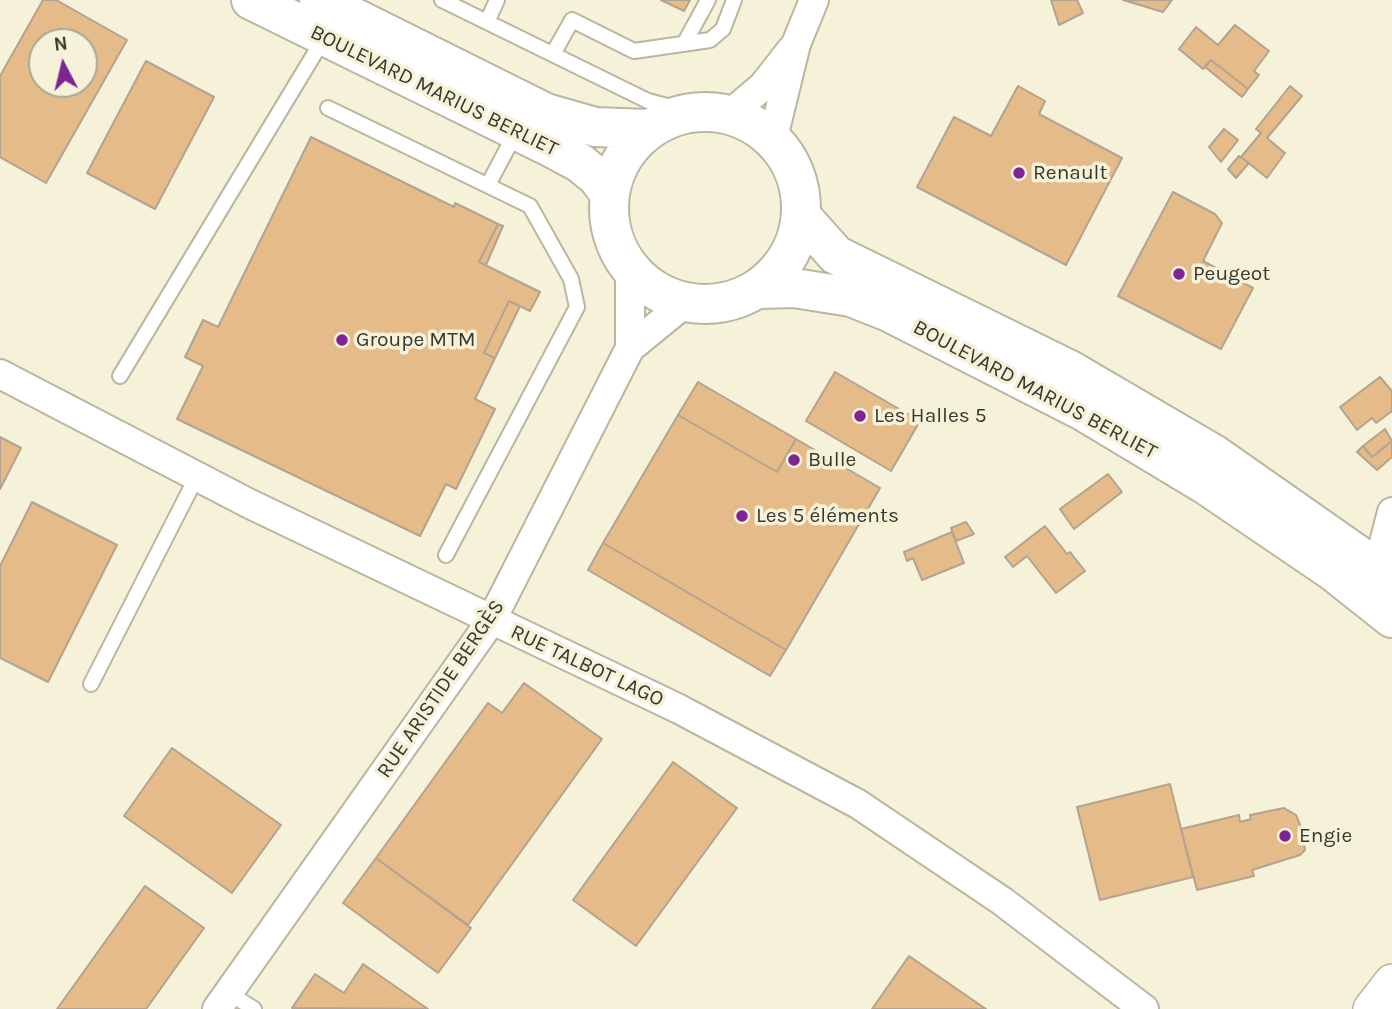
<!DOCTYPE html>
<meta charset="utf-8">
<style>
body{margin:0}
#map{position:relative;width:1392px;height:1009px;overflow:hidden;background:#f6f2da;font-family:Karla,sans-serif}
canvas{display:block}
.north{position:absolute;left:28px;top:28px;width:70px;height:70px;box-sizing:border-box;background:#f6f2da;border:2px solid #aaa896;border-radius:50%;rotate:353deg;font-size:19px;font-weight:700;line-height:28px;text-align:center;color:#39382f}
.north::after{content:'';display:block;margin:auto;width:24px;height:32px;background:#7f2592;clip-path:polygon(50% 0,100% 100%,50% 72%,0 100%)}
</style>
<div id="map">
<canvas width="1392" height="1009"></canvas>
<div class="north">N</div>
</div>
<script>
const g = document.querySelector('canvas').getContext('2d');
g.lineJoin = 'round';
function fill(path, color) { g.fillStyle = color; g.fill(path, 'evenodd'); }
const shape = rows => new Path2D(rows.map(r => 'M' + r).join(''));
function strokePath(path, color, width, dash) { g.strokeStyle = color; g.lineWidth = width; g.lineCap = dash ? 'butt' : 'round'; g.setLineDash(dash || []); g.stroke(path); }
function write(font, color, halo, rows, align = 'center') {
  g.font = font + ' Karla,sans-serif'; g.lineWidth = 7; g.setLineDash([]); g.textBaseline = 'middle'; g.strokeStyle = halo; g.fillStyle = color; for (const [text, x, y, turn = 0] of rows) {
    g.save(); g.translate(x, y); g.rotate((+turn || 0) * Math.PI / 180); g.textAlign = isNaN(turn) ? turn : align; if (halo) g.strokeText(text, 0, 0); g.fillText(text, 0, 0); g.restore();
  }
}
const building = shape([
 [43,0,56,0,127,40,46,183,0,157,0,76,43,0],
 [42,42,84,42,84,84,42,84,42,42],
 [661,0,690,0,684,11,661,0],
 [1051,0,1077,0,1083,13,1059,25,1051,0],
 [1123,0,1172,0,1163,12,1123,0],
 [1235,25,1269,51,1254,71,1259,75,1248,89,1211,60,1203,69,1179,49,1196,27,1218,45,1235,25],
 [1211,60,1248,89,1242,97,1205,67,1211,60],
 [146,61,214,97,155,209,87,173,146,61],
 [1018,86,1045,101,1039,114,1122,158,1066,265,917,187,954,117,991,136,1018,86],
 [1290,86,1302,96,1267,138,1285,153,1267,178,1241,157,1261,133,1256,129,1290,86],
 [1224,129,1238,140,1221,162,1209,147,1224,129],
 [311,137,454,207,455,203,498,224,479,262,540,292,530,311,509,301,484,353,495,358,475,399,495,409,456,489,446,484,420,536,177,419,203,366,185,357,203,320,218,327,311,137],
 [1239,156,1249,163,1236,178,1228,169,1239,156],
 [1173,192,1215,214,1222,223,1203,261,1253,288,1221,349,1118,296,1173,192],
 [498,224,503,226,486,265,479,262,498,224],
 [509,301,520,306,495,358,484,353,509,301],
 [835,372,920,421,891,471,806,421,835,372],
 [1380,377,1392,391,1392,411,1376,423,1372,418,1357,430,1340,407,1380,377],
 [698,382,796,439,777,472,678,415,698,382],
 [678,415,777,472,796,439,880,488,786,650,603,543,678,415],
 [1385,429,1392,441,1372,457,1363,446,1385,429],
 [0,437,21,448,0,489,0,437],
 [1392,441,1392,457,1377,470,1357,452,1363,446,1372,457,1392,441],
 [1108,474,1122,492,1074,529,1060,509,1108,474],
 [32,502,117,545,48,682,0,658,0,566,32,502],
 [966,522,974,534,956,541,951,528,966,522],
 [1045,526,1067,554,1070,552,1085,571,1056,593,1027,556,1013,567,1005,557,1045,526],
 [952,532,964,563,922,580,913,558,907,561,904,552,952,532],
 [603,543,786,650,770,676,588,570,603,543],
 [524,683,602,739,468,925,376,858,488,703,502,713,524,683],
 [172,748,281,825,232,893,124,816,172,748],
 [673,762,737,808,636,946,573,900,673,762],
 [1170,784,1193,877,1100,900,1077,807,1170,784],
 [1284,808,1296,815,1301,827,1305,850,1300,855,1252,870,1254,876,1197,890,1181,829,1239,815,1240,822,1251,819,1250,815,1284,808],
 [376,858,471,928,438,973,343,903,376,858],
 [145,886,204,928,146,1009,57,1009,145,886],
 [909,956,986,1009,872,1009,909,956],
 [363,964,428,1009,292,1008,315,974,344,993,363,964]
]);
fill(building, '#e4bb89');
strokePath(building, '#b3a390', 2);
const service = shape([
 [442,0,648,101,690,112],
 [487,22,497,0],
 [684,44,708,0],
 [553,54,572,20,634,51,710,40,723,29,734,0],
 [328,108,530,206,571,279,577,307,446,555],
 [488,185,516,132],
 [120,376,324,38],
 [91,684,197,476],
 [229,993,254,1009]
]);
const minor = shape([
 [730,114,763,86,792,49],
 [773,138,796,44,814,0],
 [630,348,630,270],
 [0,374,250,504,679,709,858,804,1002,901,1144,1009],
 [1384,573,1384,543,1392,512],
 [217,1009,491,621,630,348,685,303]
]);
const tertiary = shape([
 [1371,1009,1392,982]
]);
const secondary = shape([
 [251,0,550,147,580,163,597,177,609,193],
 [319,0,546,113,595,127,648,129],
 '609 208a96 96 0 1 1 192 0a96 96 0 1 1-192 0Z',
 [802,217,836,255,1068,369,1215,455,1392,579],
 [760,289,794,288,851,297,889,312,1083,411,1206,485,1334,572,1392,618]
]);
strokePath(service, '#bab69f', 18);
strokePath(minor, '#bab69f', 32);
strokePath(tertiary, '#bab69f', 38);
strokePath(secondary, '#bab69f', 42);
strokePath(service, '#fff', 14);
strokePath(minor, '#fff', 28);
strokePath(tertiary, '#fff', 35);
strokePath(secondary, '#fff', 38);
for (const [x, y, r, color] of [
 [1019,173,7,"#7f2592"],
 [1179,274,7,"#7f2592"],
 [342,340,7,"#7f2592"],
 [860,416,7,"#7f2592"],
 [794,460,7,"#7f2592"],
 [742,516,7,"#7f2592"],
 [1285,836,7,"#7f2592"]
]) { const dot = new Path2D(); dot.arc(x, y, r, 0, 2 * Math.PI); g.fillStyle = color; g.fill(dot); strokePath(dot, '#f6f2da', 2.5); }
write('21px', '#39382f', '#f6f2da', [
 ["BOULEVARD MARIUS BERLIET",434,91,26],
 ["BOULEVARD MARIUS BERLIET",1035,390,28],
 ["RUE TALBOT LAGO",587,666,25],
 ["RUE ARISTIDE BERGÈS",441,689,-56]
]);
write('21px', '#39382f', '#f6f2da', [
 ["Renault",1033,173],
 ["Peugeot",1193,274],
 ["Groupe MTM",356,340],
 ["Les Halles 5",874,416],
 ["Bulle",808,460],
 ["Les 5 éléments",756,516],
 ["Engie",1299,836]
], 'left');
</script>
